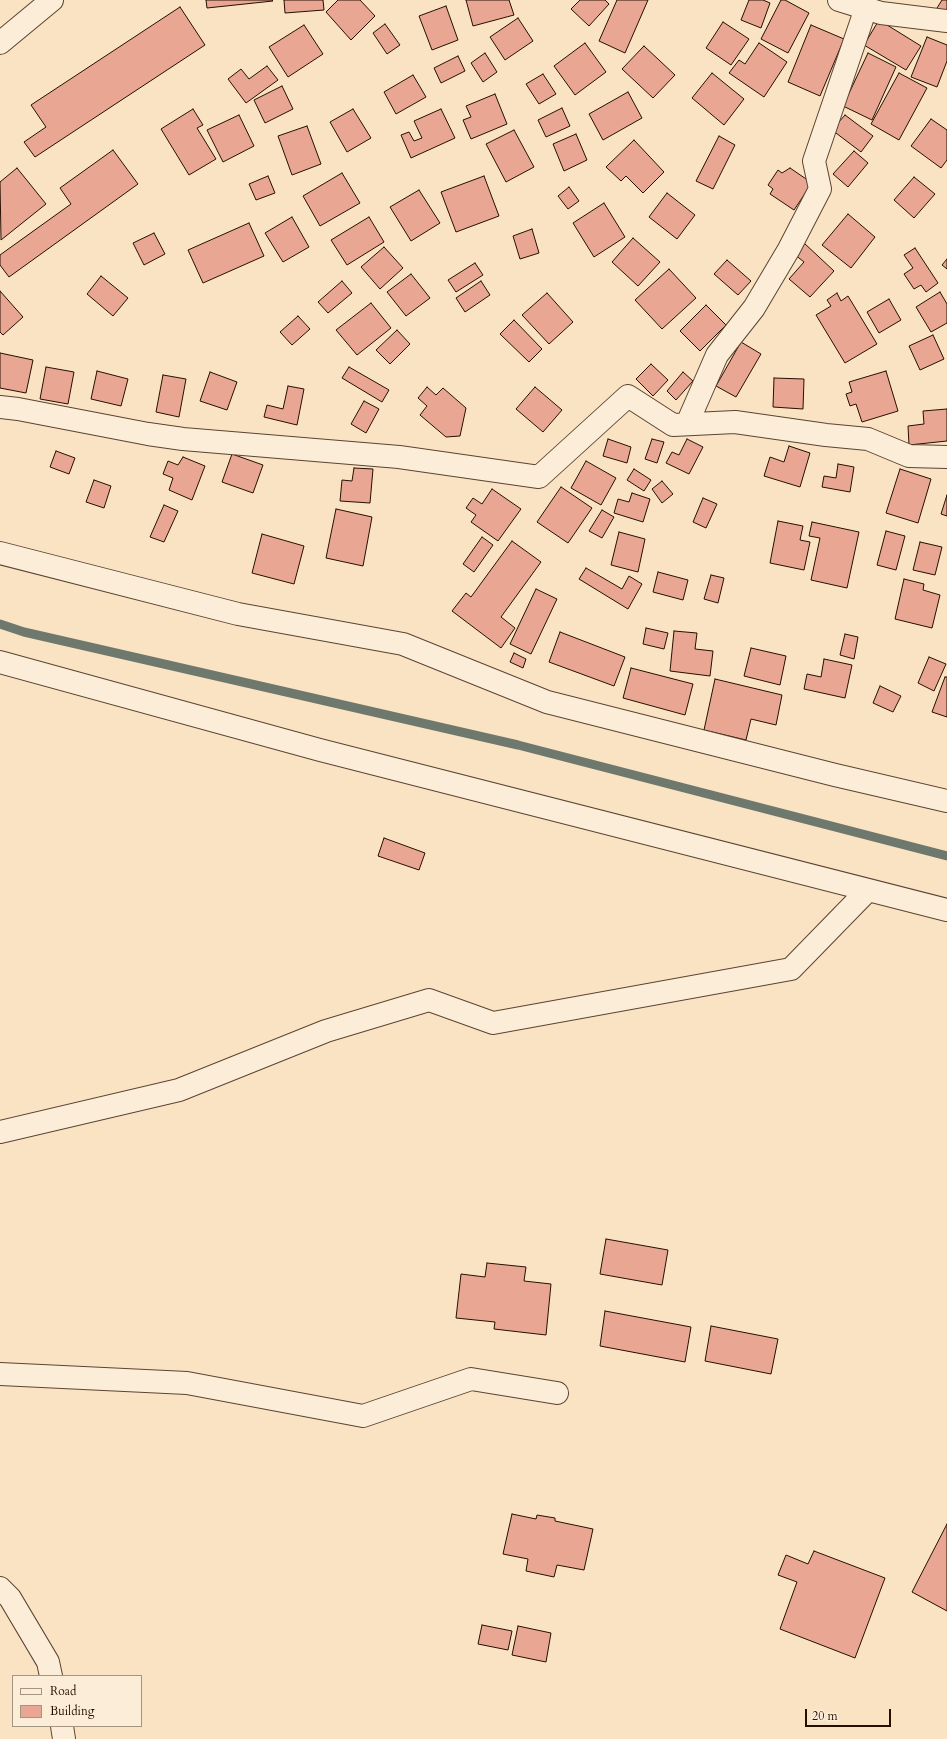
<!DOCTYPE html>
<style>
body{margin:0}
#map{position:relative;width:947px;height:1739px;overflow:hidden;background:#fae3c3;font-family:Cardo,serif}
canvas{display:block}
.legend{position:absolute;left:12px;top:1675px;width:130px;height:52px;box-sizing:border-box;background:#fcedd8;border:1px solid #a69482;margin:0;padding:5px 7px;list-style:none;font-size:12px;color:#260f01}
.legend li{display:flex;align-items:center;gap:8px;height:20px}
.legend b{width:20px;border:1px solid #a69482}
.scale{position:absolute;left:805px;top:1709px;width:86px;height:18px;box-sizing:border-box;border:2px solid #260f01;border-top:0;padding-left:5px;font-size:12px;line-height:14px;white-space:nowrap;color:#260f01;-webkit-text-stroke:3px #fcedd8;paint-order:stroke}
</style>
<div id="map">
<canvas width="947" height="1739"></canvas>
<ul class="legend">
<li><b style="height:5px;background:#fcedd8"></b>Road</li>
<li><b style="height:11px;background:#e8a693"></b>Building</li>
</ul>
<div class="scale">20 m</div>
</div>
<script>
const g = document.querySelector('canvas').getContext('2d');
g.lineJoin = 'round';
const shape = rows => new Path2D(rows.map(r => 'M' + r).join(''));
function strokePath(path, color, width, dash) { g.strokeStyle = color; g.lineWidth = width; g.lineCap = dash ? 'butt' : 'round'; g.setLineDash(dash || []); g.stroke(path); }
function fill(path, color) { g.fillStyle = color; g.fill(path, 'evenodd'); }
strokePath(shape([
 [0,624,24,632,518,745,947,856]
]), '#6e786d', 9);
const building = shape([
 [206,0,272,0,273,1,207,8,206,0],
 [284,0,323,0,324,10,285,13,284,0],
 [338,0,360,0,375,16,351,40,326,12,338,0],
 [466,0,509,0,514,15,473,26,466,0],
 [580,0,605,0,609,4,589,26,571,9,580,0],
 [617,0,648,0,625,53,599,41,617,0],
 [749,0,763,0,770,3,761,28,741,20,749,0],
 [781,0,785,0,809,13,788,53,761,39,781,0],
 [942,0,947,0,947,14,937,8,942,0],
 [446,6,458,40,432,50,419,16,446,6],
 [180,7,205,45,35,157,24,142,46,127,31,105,180,7],
 [518,18,533,41,505,60,490,37,518,18],
 [879,20,921,46,906,70,864,45,879,20],
 [723,22,749,39,731,65,706,48,723,22],
 [385,24,400,45,387,54,373,33,385,24],
 [304,25,323,54,288,77,269,47,304,25],
 [811,25,844,39,820,96,788,82,811,25],
 [927,37,947,45,947,61,937,87,911,77,927,37],
 [585,43,606,72,575,95,554,66,585,43],
 [759,43,787,62,764,97,729,73,739,60,745,64,759,43],
 [644,46,675,75,653,98,622,69,644,46],
 [485,53,497,72,483,82,471,63,485,53],
 [868,53,896,67,872,120,843,106,868,53],
 [458,56,465,71,441,83,434,68,458,56],
 [267,66,278,80,246,103,228,79,241,69,249,79,267,66],
 [712,73,744,99,724,125,692,98,712,73],
 [899,73,927,88,899,140,871,124,899,73],
 [543,74,556,94,539,104,526,84,543,74],
 [413,75,426,97,396,114,384,92,413,75],
 [282,86,293,109,265,123,254,100,282,86],
 [628,92,642,118,603,140,589,114,628,92],
 [495,94,507,124,471,139,463,120,471,117,466,106,495,94],
 [562,108,570,126,546,137,538,120,562,108],
 [193,109,203,125,197,128,216,159,189,175,161,129,193,109],
 [353,109,371,138,347,152,330,122,353,109],
 [441,109,455,138,411,158,401,135,409,132,414,141,422,138,414,121,441,109],
 [239,115,254,146,223,162,207,130,239,115],
 [845,115,873,136,861,152,832,130,845,115],
 [931,119,947,130,947,160,941,168,911,146,931,119],
 [307,126,321,164,292,175,278,136,307,126],
 [514,130,534,167,506,182,486,144,514,130],
 [576,134,587,160,564,171,553,144,576,134],
 [719,136,735,145,713,189,696,181,719,136],
 [634,140,664,172,643,193,626,176,621,181,606,167,634,140],
 [113,150,138,184,9,277,0,265,0,255,71,204,60,188,113,150],
 [854,151,868,163,848,187,833,174,854,151],
 [17,168,46,204,1,240,0,182,17,168],
 [790,168,812,183,794,210,770,194,773,189,768,185,778,170,782,173,790,168],
 [342,173,360,203,320,226,303,196,342,173],
 [268,176,275,193,256,200,249,184,268,176],
 [484,176,499,216,456,232,441,192,484,176],
 [914,177,935,194,914,218,894,200,914,177],
 [569,187,579,201,568,209,558,196,569,187],
 [419,190,440,223,411,241,390,207,419,190],
 [667,193,695,215,677,239,649,217,667,193],
 [604,203,625,237,594,257,573,223,604,203],
 [848,214,875,237,851,268,822,245,848,214],
 [292,217,309,247,283,262,265,233,292,217],
 [369,217,384,242,347,265,331,240,369,217],
 [249,223,264,256,203,283,188,250,249,223],
 [532,229,539,253,520,259,513,236,532,229],
 [154,233,165,254,144,265,133,243,154,233],
 [633,238,660,262,638,286,612,262,633,238],
 [804,243,834,271,810,297,789,279,804,262,794,254,804,243],
 [384,247,403,268,380,289,361,267,384,247],
 [915,248,938,283,926,292,921,285,914,289,904,274,913,268,904,255,915,248],
 [947,259,947,269,942,265,947,259],
 [727,260,751,281,738,295,714,274,727,260],
 [475,263,483,275,456,292,448,280,475,263],
 [669,269,696,298,662,329,635,300,669,269],
 [411,274,430,298,406,316,387,292,411,274],
 [101,276,128,298,113,316,87,294,101,276],
 [342,281,352,293,328,313,318,302,342,281],
 [481,281,490,295,465,312,456,298,481,281],
 [0,291,23,317,3,335,0,332,0,291],
 [940,292,947,304,947,323,931,332,916,307,940,292],
 [547,293,573,322,549,344,522,315,547,293],
 [837,293,841,301,848,296,877,344,845,363,816,315,831,306,827,300,837,293],
 [889,299,901,320,879,333,867,312,889,299],
 [371,303,391,328,357,355,336,330,371,303],
 [706,305,726,325,700,351,680,331,706,305],
 [298,316,310,329,292,345,280,332,298,316],
 [514,320,542,349,529,362,500,334,514,320],
 [397,330,410,344,390,364,376,350,397,330],
 [933,335,944,359,920,370,909,346,933,335],
 [741,342,761,354,736,397,716,386,741,342],
 [0,353,33,360,26,393,0,388,0,353],
 [651,364,668,380,653,396,636,379,651,364],
 [46,367,74,372,68,404,40,399,46,367],
 [349,367,389,390,382,402,342,378,349,367],
 [97,371,128,379,121,406,91,399,97,371],
 [886,371,898,411,862,422,856,404,850,406,846,394,852,392,849,382,886,371],
 [210,372,237,382,227,410,200,401,210,372],
 [683,372,693,381,676,400,667,391,683,372],
 [163,375,186,379,179,417,156,412,163,375],
 [774,378,804,379,803,409,773,407,774,378],
 [288,386,304,389,297,425,264,417,267,405,283,409,288,386],
 [427,387,436,395,443,388,466,408,460,436,446,437,420,415,427,406,418,398,427,387],
 [535,387,562,410,543,432,516,409,535,387],
 [364,401,379,409,366,433,351,424,364,401],
 [947,409,947,441,909,445,908,426,924,424,923,411,947,409],
 [608,439,631,447,627,463,603,456,608,439],
 [652,439,664,442,657,463,645,459,652,439],
 [687,439,703,447,689,474,666,463,672,452,679,455,687,439],
 [789,446,810,453,800,487,764,476,770,457,784,462,789,446],
 [56,451,75,458,69,474,50,467,56,451],
 [232,454,263,465,253,493,222,482,232,454],
 [183,457,205,466,192,500,169,490,173,478,163,474,168,461,178,465,183,457],
 [586,461,616,478,601,505,571,488,586,461],
 [838,464,854,467,850,492,822,487,824,476,836,478,838,464],
 [354,468,373,469,370,503,340,501,342,480,352,481,354,468],
 [634,469,651,480,644,491,627,480,634,469],
 [900,469,931,479,918,523,886,513,900,469],
 [94,480,111,486,104,508,86,502,94,480],
 [662,481,673,494,662,503,652,489,662,481],
 [561,487,592,508,568,543,537,522,561,487],
 [492,489,521,509,498,541,471,522,476,515,466,508,473,498,482,504,492,489],
 [632,493,650,499,643,522,614,513,618,499,629,502,632,493],
 [947,495,947,516,941,514,947,495],
 [703,498,717,504,706,528,693,522,703,498],
 [164,505,178,511,164,542,150,537,164,505],
 [336,509,372,517,363,566,326,558,336,509],
 [602,510,614,517,602,538,589,531,602,510],
 [778,521,803,526,800,540,810,542,804,570,770,563,778,521],
 [812,522,859,532,847,588,811,580,820,538,809,536,812,522],
 [886,531,905,536,896,570,877,565,886,531],
 [619,532,645,539,638,572,611,565,619,532],
 [262,534,304,546,294,584,252,573,262,534],
 [482,537,493,545,474,572,463,564,482,537],
 [512,541,541,562,501,617,515,628,501,648,452,611,466,593,471,597,512,541],
 [920,542,942,547,935,575,913,570,920,542],
 [586,568,622,589,629,576,642,584,628,609,579,579,586,568],
 [658,572,688,580,683,600,653,592,658,572],
 [711,575,724,578,718,603,704,599,711,575],
 [904,579,924,584,923,590,940,595,932,628,895,619,904,579],
 [536,589,557,599,531,654,510,644,536,589],
 [646,628,668,633,664,649,643,644,646,628],
 [674,631,697,633,695,649,713,651,710,676,670,671,674,631],
 [560,632,625,657,614,686,549,662,560,632],
 [845,634,858,637,854,659,840,655,845,634],
 [751,648,786,656,780,685,744,676,751,648],
 [514,653,526,659,523,668,510,662,514,653],
 [929,657,946,664,934,691,918,683,929,657],
 [824,659,852,665,845,698,804,689,807,674,821,677,824,659],
 [631,668,693,684,685,715,623,698,631,668],
 [945,677,947,677,947,717,932,712,945,677],
 [715,679,782,695,776,725,751,719,746,740,704,730,715,679],
 [880,686,901,696,893,712,873,703,880,686],
 [384,838,425,853,419,870,378,856,384,838],
 [606,1239,668,1250,662,1285,600,1274,606,1239],
 [487,1263,526,1267,524,1281,551,1284,546,1335,494,1329,495,1322,456,1318,461,1274,485,1277,487,1263],
 [605,1311,691,1327,685,1362,600,1346,605,1311],
 [711,1326,778,1339,771,1374,705,1361,711,1326],
 [512,1514,536,1519,537,1515,555,1518,555,1521,593,1529,584,1570,557,1565,554,1577,526,1571,528,1559,503,1554,512,1514],
 [947,1524,947,1611,912,1592,947,1524],
 [814,1551,885,1578,855,1658,780,1629,797,1582,778,1575,786,1555,808,1564,814,1551],
 [482,1625,512,1631,508,1650,478,1644,482,1625],
 [518,1626,551,1633,546,1662,512,1655,518,1626]
]);
fill(building, '#e8a693');
strokePath(building, '#260f01', 1);
const street = shape([
 [839,0,881,13,947,21],
 [0,43,52,0],
 [0,407,18,409,148,434,183,439,399,457,539,477,628,396,673,425,735,422,826,435,868,439,909,456,947,457],
 [687,424,717,355,754,308,789,249,820,189,814,161,866,8],
 [0,553,238,614,403,644,547,702,835,775,947,801],
 [0,662,320,750,947,910],
 [0,1132,179,1090,326,1031,429,1000,493,1023,791,969,868,890],
 [0,1374,187,1383,363,1416,471,1379,557,1393],
 [0,1588,10,1598,48,1662,51,1676],
 [62,1726,64,1739]
]);
strokePath(street, '#5b4432', 24);
strokePath(street, '#fcedd8', 22);
</script>
